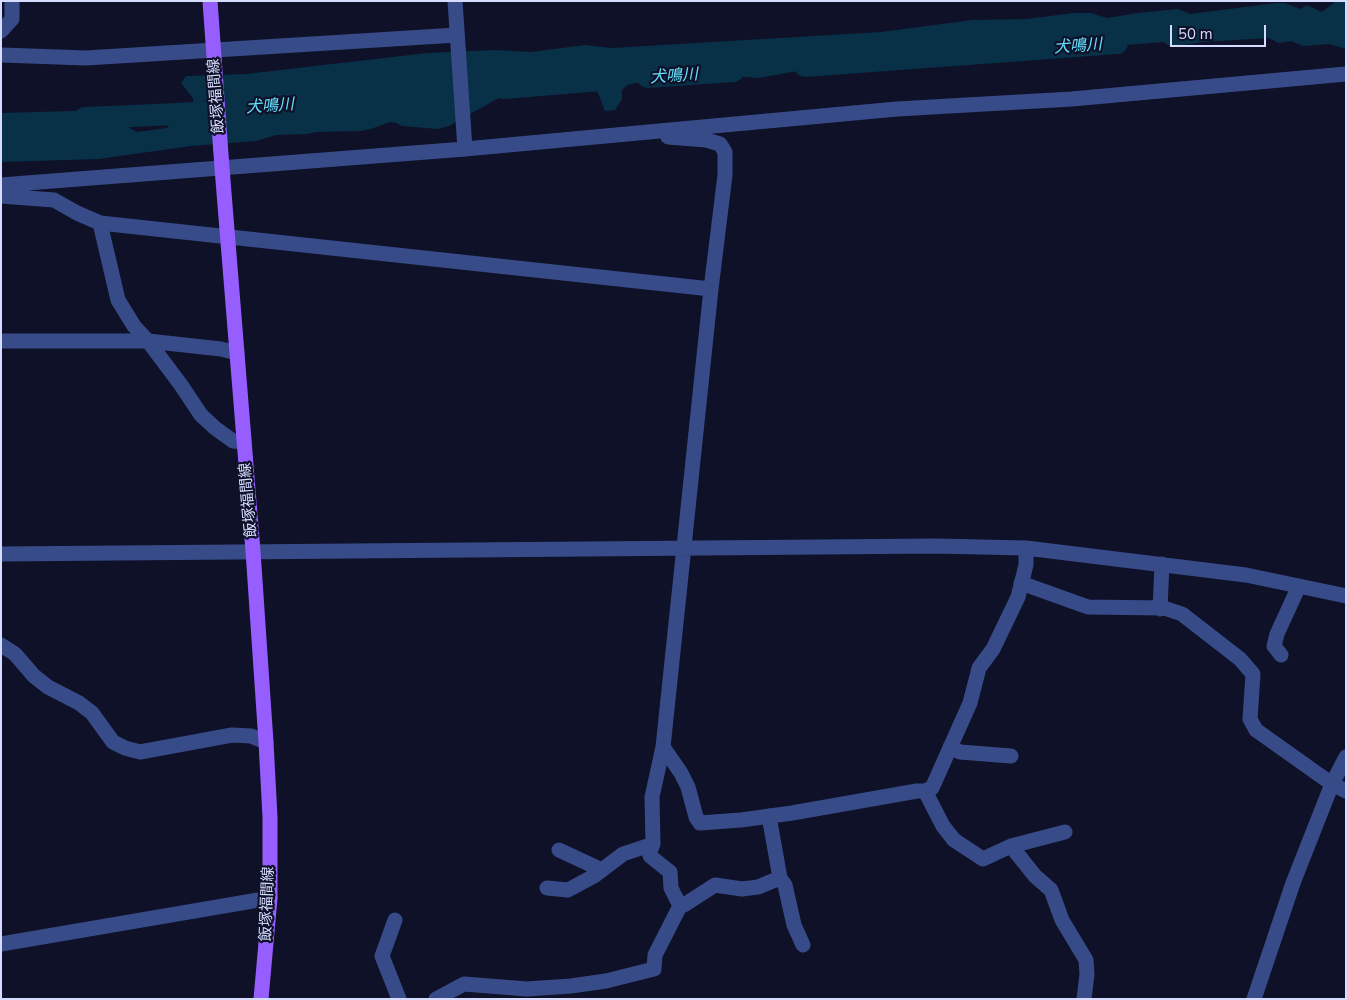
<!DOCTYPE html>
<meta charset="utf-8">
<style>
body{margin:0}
#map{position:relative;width:1347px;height:1000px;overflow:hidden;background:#0f1128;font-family:"Nunito Sans",sans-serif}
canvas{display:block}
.frame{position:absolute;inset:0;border:2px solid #d6dcff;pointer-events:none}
.scale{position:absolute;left:1170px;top:25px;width:96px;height:22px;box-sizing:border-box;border:2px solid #d6dcff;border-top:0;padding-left:6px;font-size:15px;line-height:18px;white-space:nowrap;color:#d6dcff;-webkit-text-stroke:4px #0f1128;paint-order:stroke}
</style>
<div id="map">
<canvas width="1347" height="1000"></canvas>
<div class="frame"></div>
<div class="scale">50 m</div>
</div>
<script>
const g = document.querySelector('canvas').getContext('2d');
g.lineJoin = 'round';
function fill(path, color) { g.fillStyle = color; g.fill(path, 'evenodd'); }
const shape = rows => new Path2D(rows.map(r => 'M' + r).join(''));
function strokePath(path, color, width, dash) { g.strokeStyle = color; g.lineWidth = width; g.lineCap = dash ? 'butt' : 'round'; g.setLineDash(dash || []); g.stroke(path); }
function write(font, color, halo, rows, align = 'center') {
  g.font = font + ' "Nunito Sans","Noto Sans JP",sans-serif'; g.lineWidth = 4.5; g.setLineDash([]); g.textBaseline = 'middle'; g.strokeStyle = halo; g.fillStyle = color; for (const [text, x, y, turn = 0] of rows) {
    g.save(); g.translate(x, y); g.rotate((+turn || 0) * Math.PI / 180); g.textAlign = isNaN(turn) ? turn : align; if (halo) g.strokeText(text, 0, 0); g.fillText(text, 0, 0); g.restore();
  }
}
fill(shape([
 [1346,1,1346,49,1329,44,1303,46,1291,41,1278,43,1269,38,1203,42,1171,47,1163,42,1100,47,1074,42,1050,45,1041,42,1026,47,1002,48,988,50,974,49,968,51,888,55,758,78,691,72,627,85,622,90,622,99,615,110,605,111,596,88,592,85,580,80,559,79,540,83,519,91,506,94,449,126,438,129,402,126,396,123,390,122,371,129,361,131,317,132,307,134,276,135,256,141,191,146,99,159,1,162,1,113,107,110,123,124,137,132,167,128,172,121,190,119,194,107,193,98,181,83,186,76,246,74,427,53,494,50,531,52,585,45,611,48,881,32,972,20,1027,19,1073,13,1091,13,1107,18,1138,13,1178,9,1190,14,1276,3,1285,3,1300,9,1307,5,1322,12,1335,2]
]), '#083047');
strokePath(shape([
 [805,66,1117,43],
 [648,77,733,71],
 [504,88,614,79],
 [85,118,177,114,222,111]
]), '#083047', 22);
strokePath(shape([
 [455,1,465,149],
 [1,31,12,19,12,1],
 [1,55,86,58,457,35],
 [1,185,465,149,897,109,1072,99,1346,74],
 [1,196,54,200,77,213,100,223,711,289],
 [100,223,118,300,134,326,148,341,181,385,201,415,215,428,233,441,244,442],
 [1,341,148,341,221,349,237,353],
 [1,554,936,546,1026,548,1246,575,1346,596],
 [1021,583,1088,607,1164,608,1182,614,1240,659,1253,674,1250,719,1256,730,1332,784,1346,791],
 [1160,609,1162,564],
 [1,645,15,654,34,676,48,687,79,703,92,713,113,742,125,748,140,752,232,735,251,736,266,742],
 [1281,655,1274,646,1277,634,1299,586],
 [663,747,681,773,688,787,696,817,700,823,741,820,792,813,917,791,925,791,932,788,970,703,979,668,993,649,1018,597,1026,565,1026,548],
 [950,747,960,752,1011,756],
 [925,791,943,826,954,840,983,859,1011,846,1035,876,1051,890,1062,920,1086,960,1087,974,1084,999],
 [1011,846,1065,832],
 [559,850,602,870],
 [780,878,785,885,794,925,803,945],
 [547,888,568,890,594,876,623,854,653,844],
 [680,906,684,905,715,885,742,889,758,887,780,878,769,816],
 [395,920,382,956,399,999],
 [1,944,270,898],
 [436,999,464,984,527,989,571,986,606,981,654,969,655,955,680,906,671,888,670,872,650,856,650,851,653,844,652,797,663,747,711,289,725,175,725,152,720,144,706,140,668,137],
 [1254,999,1293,883,1332,784,1346,757]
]), '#384b89', 15);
strokePath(shape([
 [210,1,222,168,253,551,266,742,270,817,270,898,261,999]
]), '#965dff', 15);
write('15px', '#d6dcff', '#0f1128', [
 ["飯塚福間線",217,96,-94],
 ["飯塚福間線",249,500,-95],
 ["飯塚福間線",268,904,-88]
]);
write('italic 16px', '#64e1ff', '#0f1128', [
 ["犬鳴川",1078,47,-4],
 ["犬鳴川",674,77,-4],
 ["犬鳴川",270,107,-4]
]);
</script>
